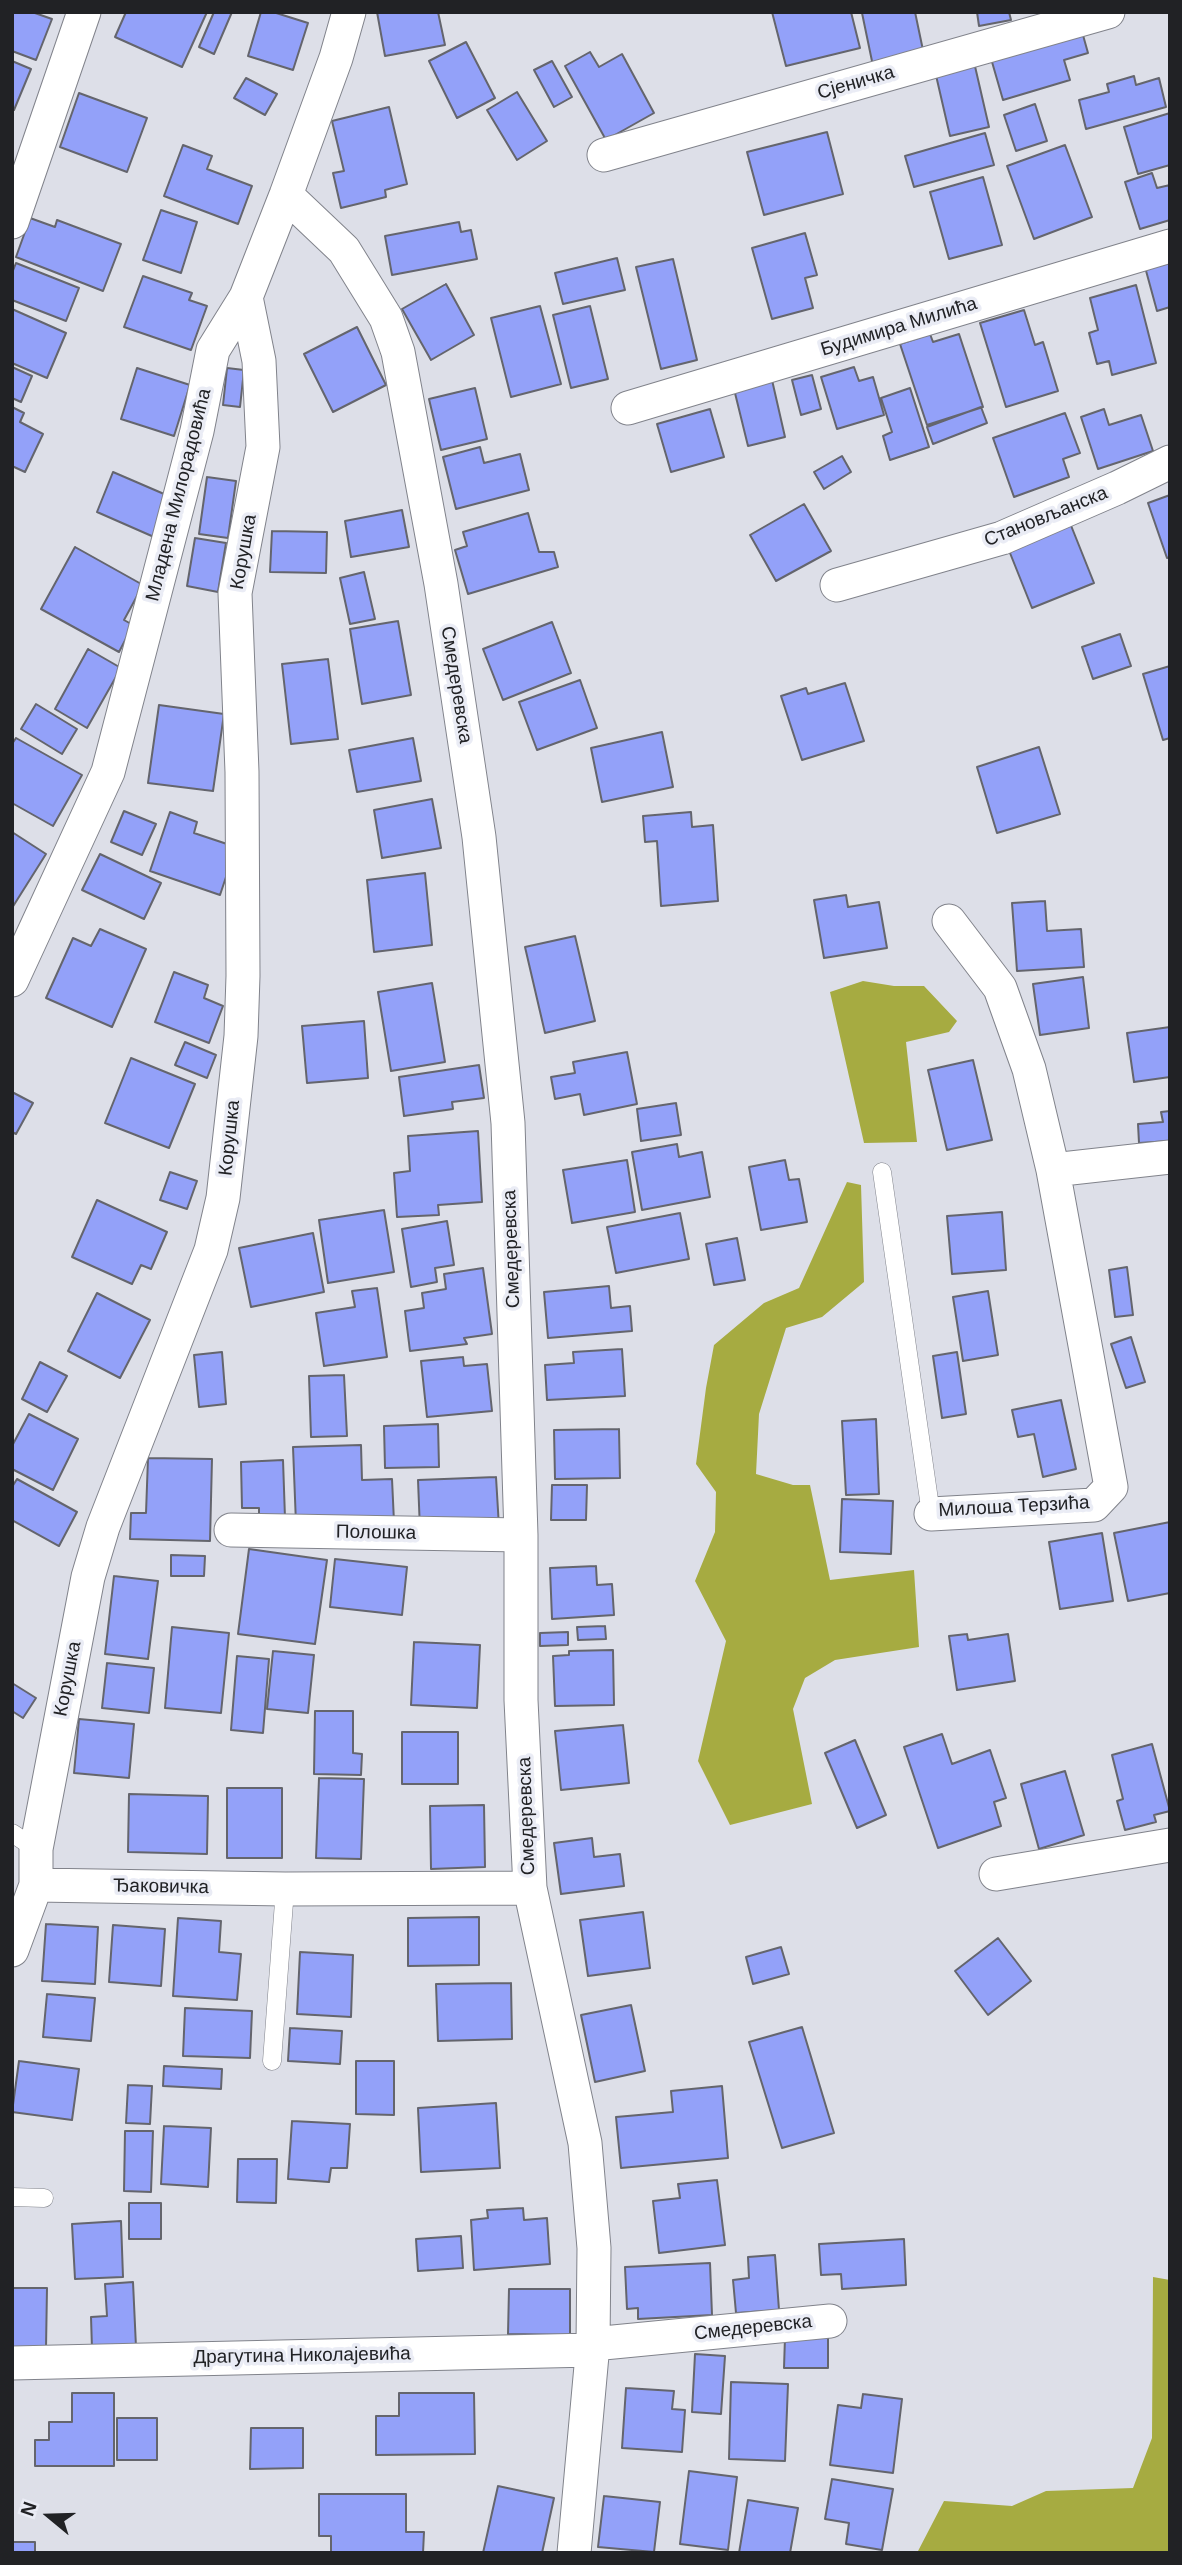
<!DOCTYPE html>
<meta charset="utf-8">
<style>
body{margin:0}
#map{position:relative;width:1182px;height:2565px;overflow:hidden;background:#dddfe8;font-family:Arial,sans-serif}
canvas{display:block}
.frame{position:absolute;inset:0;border:14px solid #212225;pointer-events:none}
.north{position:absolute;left:14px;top:2481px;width:70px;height:70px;-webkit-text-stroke:5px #eaecf5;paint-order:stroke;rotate:289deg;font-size:19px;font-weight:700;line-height:28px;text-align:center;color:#212225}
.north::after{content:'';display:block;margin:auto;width:24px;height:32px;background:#212225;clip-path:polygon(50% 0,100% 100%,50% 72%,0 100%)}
</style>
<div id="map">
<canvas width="1182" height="2565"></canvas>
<div class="frame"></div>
<div class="north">N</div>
</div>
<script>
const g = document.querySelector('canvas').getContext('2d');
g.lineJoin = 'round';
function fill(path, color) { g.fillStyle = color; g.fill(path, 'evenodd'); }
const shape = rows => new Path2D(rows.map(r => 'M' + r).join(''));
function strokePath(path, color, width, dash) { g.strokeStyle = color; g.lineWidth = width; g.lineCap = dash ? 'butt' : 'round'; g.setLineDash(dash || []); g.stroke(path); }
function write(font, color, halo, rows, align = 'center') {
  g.font = font + ' Arial,sans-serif'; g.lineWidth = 7; g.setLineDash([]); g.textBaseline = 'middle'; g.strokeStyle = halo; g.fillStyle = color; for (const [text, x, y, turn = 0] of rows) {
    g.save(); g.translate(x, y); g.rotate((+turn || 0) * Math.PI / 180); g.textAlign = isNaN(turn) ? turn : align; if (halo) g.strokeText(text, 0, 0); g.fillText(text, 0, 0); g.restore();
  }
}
fill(shape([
 [863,981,894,986,924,986,957,1021,949,1032,906,1042,917,1142,864,1143,830,992],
 [847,1182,861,1185,864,1282,822,1317,786,1328,759,1414,756,1474,793,1485,810,1485,830,1580,914,1570,919,1647,835,1660,805,1678,793,1709,812,1804,730,1825,698,1761,726,1641,695,1581,715,1532,716,1492,696,1464,706,1388,714,1345,764,1303,799,1288],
 [1153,2277,1170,2280,1170,2553,917,2553,944,2501,1012,2506,1046,2491,1133,2488,1152,2438]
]), '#a6ab41');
const building = shape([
 [12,12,32,12,52,19,36,60,12,51,12,12],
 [126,12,207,12,182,67,115,37,126,12],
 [214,12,232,12,214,54,199,47,214,12],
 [261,12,273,12,308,23,293,70,248,56,261,12],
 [377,12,438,12,445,45,385,56,377,12],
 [772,12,851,12,860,48,786,66,772,12],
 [867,12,915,12,924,55,873,66,862,13,867,12],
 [977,12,1009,12,1011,20,979,26,977,12],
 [1081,28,1088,53,1064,60,1070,80,1003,100,990,55,1081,28],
 [466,42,495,98,457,118,429,61,466,42],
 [590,52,599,67,622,54,654,113,606,140,565,66,590,52],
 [12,61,31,69,14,110,12,109,12,61],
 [552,61,572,97,554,107,534,70,552,61],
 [974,62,989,127,950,136,935,71,974,62],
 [1134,76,1136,85,1159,78,1166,107,1086,129,1079,100,1109,92,1107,84,1134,76],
 [246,78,277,94,265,115,234,98,246,78],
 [517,92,547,141,517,160,487,110,517,92],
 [79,93,147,118,127,172,60,147,79,93],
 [1035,104,1047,141,1016,151,1004,115,1035,104],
 [389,107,407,184,385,190,386,197,341,208,333,173,344,171,332,121,389,107],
 [1170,113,1170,165,1138,174,1124,127,1170,113],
 [827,132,843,194,764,215,747,152,827,132],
 [985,133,994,165,914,187,905,156,985,133],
 [183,145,212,156,207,169,252,186,238,224,164,196,183,145],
 [1065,145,1092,217,1034,239,1007,166,1065,145],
 [1152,173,1157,188,1170,185,1170,220,1140,229,1125,182,1152,173],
 [983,177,1002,245,949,259,930,192,983,177],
 [161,210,197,222,181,273,143,260,161,210],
 [30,218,55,227,57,220,121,244,103,291,16,257,30,218],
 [459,222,461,232,471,230,477,259,392,275,385,236,459,222],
 [805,233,817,275,805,278,813,308,772,319,752,248,805,233],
 [617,258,625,290,563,304,555,273,617,258],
 [673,259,697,360,661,369,636,267,673,259],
 [1170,260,1170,307,1157,311,1145,267,1170,260],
 [16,263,79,288,66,321,12,300,12,273,16,263],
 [143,276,192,293,189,300,207,306,191,350,124,327,143,276],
 [446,284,474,335,431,360,402,309,446,284],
 [1136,285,1156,363,1112,375,1109,361,1097,364,1089,333,1098,330,1090,298,1136,285],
 [540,306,561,384,511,397,491,318,540,306],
 [590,306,608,379,571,388,553,315,590,306],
 [12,309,66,333,47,378,12,363,12,309],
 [1024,310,1035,345,1043,342,1058,391,1006,407,980,323,1024,310],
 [357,327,386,385,333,412,304,354,357,327],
 [930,334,933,342,959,334,983,407,927,425,900,344,930,334],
 [12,367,32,376,21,402,12,398,12,367],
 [854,367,859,381,873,377,884,415,837,429,821,377,854,367],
 [137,368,190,385,174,436,121,419,137,368],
 [227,368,244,370,240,407,223,405,227,368],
 [812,375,821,409,801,415,792,380,812,375],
 [772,380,785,437,748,446,734,389,772,380],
 [475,388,487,439,441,450,429,399,475,388],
 [910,388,929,447,890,460,883,436,892,432,881,398,910,388],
 [12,407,24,413,20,422,43,434,25,472,12,466,12,407],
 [981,407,987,423,933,444,927,427,981,407],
 [710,409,724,457,671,472,657,424,710,409],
 [1104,409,1109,425,1141,415,1153,451,1098,469,1081,417,1104,409],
 [1065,413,1080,453,1063,459,1069,477,1014,497,993,438,1065,413],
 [480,447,484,463,520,454,529,490,456,509,443,457,480,447],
 [842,456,851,472,824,489,814,472,842,456],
 [113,472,171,497,154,537,97,512,113,472],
 [207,477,236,481,228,538,199,534,207,477],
 [1170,495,1170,557,1167,558,1148,503,1170,495],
 [804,504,831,551,776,581,750,535,804,504],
 [402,510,409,547,351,557,345,521,402,510],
 [528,513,539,552,554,552,558,567,468,594,455,550,467,546,463,532,528,513],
 [1070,523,1094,583,1032,608,1008,548,1070,523],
 [272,531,327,532,326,573,270,572,272,531],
 [195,538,226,543,218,592,187,586,195,538],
 [75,547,143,585,124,620,133,625,119,652,41,609,75,547],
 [364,572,375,619,350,624,340,578,364,572],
 [398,621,411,695,362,704,350,629,398,621],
 [552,622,571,673,503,700,483,649,552,622],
 [1120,634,1131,666,1093,679,1082,647,1120,634],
 [88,649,121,668,87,728,55,709,88,649],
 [328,659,338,739,291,744,282,664,328,659],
 [1170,666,1170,738,1163,740,1143,674,1170,666],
 [580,680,597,728,537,750,519,702,580,680],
 [845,683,864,741,802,760,781,696,806,688,808,694,845,683],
 [36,704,77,729,62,754,21,729,36,704],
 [159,705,224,714,213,791,148,783,159,705],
 [662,732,673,787,602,802,591,748,662,732],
 [16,738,82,775,53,826,12,803,12,744,16,738],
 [413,738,421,781,357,792,349,750,413,738],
 [1039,747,1060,814,997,833,977,767,1039,747],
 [432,799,441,848,382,858,374,810,432,799],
 [124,811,156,824,142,855,111,842,124,811],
 [170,812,197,822,194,833,236,847,220,895,150,871,170,812],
 [691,812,692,827,713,825,718,901,661,906,657,841,645,842,643,816,691,812],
 [12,832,46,854,12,908,12,832],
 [100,854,161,883,144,919,82,890,100,854],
 [425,873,432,945,374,952,367,880,425,873],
 [846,895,848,907,879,902,887,948,824,958,814,900,846,895],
 [1045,901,1047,931,1081,929,1084,967,1017,971,1012,903,1045,901],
 [100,929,146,949,112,1027,46,998,73,938,91,946,100,929],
 [575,936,595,1021,545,1033,525,947,575,936],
 [174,972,208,985,204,998,223,1006,209,1043,155,1022,174,972],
 [1083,977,1089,1028,1040,1035,1033,984,1083,977],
 [432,983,445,1062,391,1071,378,992,432,983],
 [364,1021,368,1078,307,1083,302,1026,364,1021],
 [1170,1027,1170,1077,1134,1082,1127,1033,1170,1027],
 [185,1042,216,1055,207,1078,175,1065,185,1042],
 [627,1052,637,1104,584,1115,580,1094,555,1099,551,1077,575,1073,573,1062,627,1052],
 [131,1058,195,1084,169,1148,105,1123,131,1058],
 [973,1060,992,1140,947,1150,928,1070,973,1060],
 [479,1065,484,1098,452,1102,453,1109,404,1116,399,1077,479,1065],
 [12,1092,33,1103,16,1134,12,1132,12,1092],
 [676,1103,681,1135,641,1141,637,1109,676,1103],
 [1170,1111,1170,1141,1139,1143,1138,1124,1163,1122,1161,1112,1170,1111],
 [478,1131,482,1202,438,1205,439,1215,397,1217,394,1173,410,1171,408,1136,478,1131],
 [677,1144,679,1157,702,1152,710,1197,642,1210,632,1152,677,1144],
 [627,1160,635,1212,572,1223,563,1170,627,1160],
 [785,1160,789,1180,799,1179,807,1222,761,1230,749,1167,785,1160],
 [170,1172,197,1181,187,1209,160,1200,170,1172],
 [97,1200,167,1232,151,1269,141,1265,132,1284,72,1257,97,1200],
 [384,1210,394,1272,328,1283,319,1220,384,1210],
 [1002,1212,1006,1270,952,1274,947,1216,1002,1212],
 [680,1213,689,1259,616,1273,607,1227,680,1213],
 [447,1221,454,1265,435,1268,437,1282,411,1287,402,1229,447,1221],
 [313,1233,324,1292,251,1307,239,1248,313,1233],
 [737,1238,745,1280,714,1285,706,1244,737,1238],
 [1127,1267,1133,1315,1115,1317,1109,1270,1127,1267],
 [483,1268,492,1334,464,1338,467,1344,410,1351,405,1311,424,1308,422,1293,446,1289,444,1274,483,1268],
 [609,1286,611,1308,630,1306,632,1331,548,1338,544,1292,609,1286],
 [377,1288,387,1357,324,1366,316,1313,355,1307,352,1291,377,1288],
 [988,1291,998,1355,963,1361,953,1297,988,1291],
 [97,1293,150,1320,120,1378,68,1351,97,1293],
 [1131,1337,1145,1382,1126,1388,1111,1344,1131,1337],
 [622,1349,625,1396,547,1400,545,1365,574,1363,573,1352,622,1349],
 [222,1352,226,1404,199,1407,194,1355,222,1352],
 [957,1352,966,1414,942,1418,933,1356,957,1352],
 [463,1357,464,1366,487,1364,492,1411,427,1417,421,1361,463,1357],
 [40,1362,67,1376,47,1412,22,1399,40,1362],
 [344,1375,347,1436,311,1437,309,1376,344,1375],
 [1061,1400,1076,1469,1043,1477,1034,1434,1018,1437,1012,1410,1061,1400],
 [29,1414,78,1439,53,1490,12,1469,12,1446,29,1414],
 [876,1419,879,1494,846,1495,842,1421,876,1419],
 [438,1424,439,1467,385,1468,384,1426,438,1424],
 [619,1429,620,1478,555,1479,554,1430,619,1429],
 [361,1445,362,1480,392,1479,394,1522,296,1524,293,1447,361,1445],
 [148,1458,212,1459,210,1541,130,1539,131,1513,146,1513,148,1458],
 [283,1460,285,1518,259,1519,259,1508,242,1508,241,1462,283,1460],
 [496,1477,499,1527,420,1530,418,1480,496,1477],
 [17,1479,77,1512,59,1546,12,1520,12,1487,17,1479],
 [552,1485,587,1485,586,1520,551,1520,552,1485],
 [842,1499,893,1501,891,1554,840,1552,842,1499],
 [1170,1522,1170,1593,1128,1601,1114,1533,1170,1522],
 [1102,1533,1113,1601,1060,1609,1049,1542,1102,1533],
 [249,1549,327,1560,315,1644,238,1634,249,1549],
 [171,1555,205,1556,204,1576,171,1576,171,1555],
 [335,1559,407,1567,402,1615,330,1607,335,1559],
 [596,1566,597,1585,612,1584,614,1615,552,1619,550,1568,596,1566],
 [114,1576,158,1581,148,1659,105,1654,114,1576],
 [605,1626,606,1639,578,1640,577,1627,605,1626],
 [172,1627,229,1633,221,1713,165,1708,172,1627],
 [568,1632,568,1645,540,1646,540,1633,568,1632],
 [967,1634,968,1640,1008,1634,1015,1681,957,1690,949,1636,967,1634],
 [414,1642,480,1645,477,1708,411,1705,414,1642],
 [613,1650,614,1705,555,1706,553,1656,569,1655,569,1651,613,1650],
 [273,1651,314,1655,308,1713,267,1709,273,1651],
 [237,1656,269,1659,263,1733,231,1730,237,1656],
 [107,1663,154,1668,149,1713,102,1708,107,1663],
 [12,1683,36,1698,23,1718,12,1711,12,1683],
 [315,1711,353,1711,353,1753,362,1754,361,1775,314,1774,315,1711],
 [79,1719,134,1724,129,1778,74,1773,79,1719],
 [623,1725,629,1783,561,1790,555,1731,623,1725],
 [402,1732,458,1732,458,1784,402,1784,402,1732],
 [942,1734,952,1764,990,1750,1006,1798,994,1802,1001,1826,938,1848,904,1747,942,1734],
 [855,1740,886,1815,857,1828,825,1753,855,1740],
 [1152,1744,1170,1811,1154,1815,1156,1822,1125,1830,1117,1801,1123,1799,1112,1755,1152,1744],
 [1065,1771,1084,1835,1039,1849,1021,1784,1065,1771],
 [319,1778,364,1779,361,1859,316,1858,319,1778],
 [227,1788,282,1788,282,1858,227,1858,227,1788],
 [129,1794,208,1796,207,1854,128,1852,129,1794],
 [484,1805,485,1867,431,1869,430,1806,484,1805],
 [592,1838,594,1857,620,1854,624,1886,561,1894,554,1843,592,1838],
 [643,1912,650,1968,588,1976,580,1920,643,1912],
 [479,1917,479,1965,408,1966,408,1918,479,1917],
 [178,1918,221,1921,219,1952,241,1954,237,2000,173,1996,178,1918],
 [46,1924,98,1927,95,1984,42,1981,46,1924],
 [113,1925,165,1929,161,1986,109,1982,113,1925],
 [998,1938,1031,1981,988,2015,955,1971,998,1938],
 [781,1947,789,1974,753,1984,746,1957,781,1947],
 [300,1952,353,1955,351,2017,297,2014,300,1952],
 [511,1983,512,2039,438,2041,436,1984,511,1983],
 [47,1994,95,1998,91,2041,43,2037,47,1994],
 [631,2005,645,2071,595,2082,581,2015,631,2005],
 [185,2008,252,2011,250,2058,183,2056,185,2008],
 [802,2027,834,2133,782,2148,749,2042,802,2027],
 [290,2028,342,2031,340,2064,288,2061,290,2028],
 [19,2061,79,2069,72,2120,12,2112,19,2061],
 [356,2061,394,2061,394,2115,356,2114,356,2061],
 [164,2066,222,2069,221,2089,163,2086,164,2066],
 [128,2085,152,2086,150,2124,126,2123,128,2085],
 [722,2086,728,2158,621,2168,616,2117,673,2112,671,2091,722,2086],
 [496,2103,500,2168,421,2172,418,2108,496,2103],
 [292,2121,350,2124,347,2168,331,2168,329,2182,288,2179,292,2121],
 [164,2126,211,2128,208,2187,161,2184,164,2126],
 [125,2131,153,2131,151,2192,124,2191,125,2131],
 [238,2159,277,2159,276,2203,237,2202,238,2159],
 [717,2180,725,2245,659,2253,653,2201,680,2198,678,2184,717,2180],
 [129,2203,161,2203,161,2239,129,2239,129,2203],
 [523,2208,524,2220,547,2218,550,2264,474,2270,471,2220,488,2218,487,2210,523,2208],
 [121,2221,123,2277,75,2279,72,2224,121,2221],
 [461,2236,463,2268,418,2271,416,2239,461,2236],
 [904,2239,906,2285,842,2289,841,2274,821,2275,819,2244,904,2239],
 [775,2255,779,2310,736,2313,733,2280,749,2278,748,2257,775,2255],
 [710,2263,712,2315,638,2319,638,2308,627,2309,625,2267,710,2263],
 [133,2282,136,2347,92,2349,91,2317,107,2316,105,2284,133,2282],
 [12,2288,47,2288,46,2348,12,2347,12,2288],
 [509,2289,570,2289,570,2335,508,2334,509,2289],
 [785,2337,828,2337,828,2368,784,2368,785,2337],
 [695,2354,725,2356,721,2414,692,2412,695,2354],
 [731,2382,788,2384,785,2461,729,2459,731,2382],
 [626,2388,674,2391,672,2409,685,2410,682,2452,622,2448,626,2388],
 [72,2393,114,2393,114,2466,35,2466,35,2440,49,2440,49,2422,72,2422,72,2393],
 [399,2393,474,2393,475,2454,376,2455,376,2416,399,2416,399,2393],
 [863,2394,902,2399,893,2473,830,2465,838,2405,861,2408,863,2394],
 [117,2418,157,2418,157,2460,117,2460,117,2418],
 [251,2428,303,2428,303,2468,250,2469,251,2428],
 [689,2471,737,2477,728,2550,680,2544,689,2471],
 [832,2479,893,2489,882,2550,846,2544,849,2523,825,2519,832,2479],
 [498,2486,554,2498,542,2553,483,2553,498,2486],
 [319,2494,406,2494,406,2532,424,2532,423,2553,331,2553,331,2536,319,2536,319,2494],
 [604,2496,660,2502,654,2552,598,2547,604,2496],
 [748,2500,798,2508,790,2553,739,2553,748,2500],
 [12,2542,35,2542,35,2553,12,2553,12,2542]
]);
fill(building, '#93a1f9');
strokePath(building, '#64656d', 2);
const service = shape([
 [882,1172,931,1514],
 [12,1833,36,1849],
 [272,2061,285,1889],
 [12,2197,44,2198]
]);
const minor = shape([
 [604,155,1108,12],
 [286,195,344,250,386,318,398,352,441,584,479,837,508,1123,521,1535,521,1700,530,1888,585,2143,594,2248,593,2344,574,2553],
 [12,222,84,12],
 [628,408,1170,246],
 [837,585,1002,538,1117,488,1170,462],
 [949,921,1000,988,1029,1069,1053,1170],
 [12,980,108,772,197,431,213,350,246,297,286,195,336,58,349,12],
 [931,1514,1094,1505,1111,1487,1053,1170,1170,1157],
 [231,1530,521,1535],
 [996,1874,1170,1845],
 [36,1885,285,1889,530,1888],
 [12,1950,36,1885,36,1849,88,1577,103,1527,211,1250,223,1198,241,1036,243,976,242,772,235,593,263,447,259,361,246,297],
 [593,2344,830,2321],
 [12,2363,592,2350]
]);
strokePath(service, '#81838b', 19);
strokePath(minor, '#81838b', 35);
strokePath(service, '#fff', 18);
strokePath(minor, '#fff', 33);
write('19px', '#212225', '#eaecf5', [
 ["Сјеничка",856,83,-16],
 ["Будимира Милића",899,327,-17],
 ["Младена Милорадовића",179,495,-76],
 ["Становљанска",1046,517,-22],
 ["Корушка",244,552,-80],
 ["Смедеревска",456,685,81],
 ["Корушка",230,1138,-84],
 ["Смедеревска",512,1249,-92],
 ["Милоша Терзића",1014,1507,-3],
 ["Полошка",376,1533,1],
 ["Корушка",68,1679,-79],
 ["Смедеревска",527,1816,-92],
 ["Ђаковичка",161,1887,1],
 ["Смедеревска",753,2328,-6],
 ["Драгутина Николајевића",302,2356,-1]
]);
</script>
